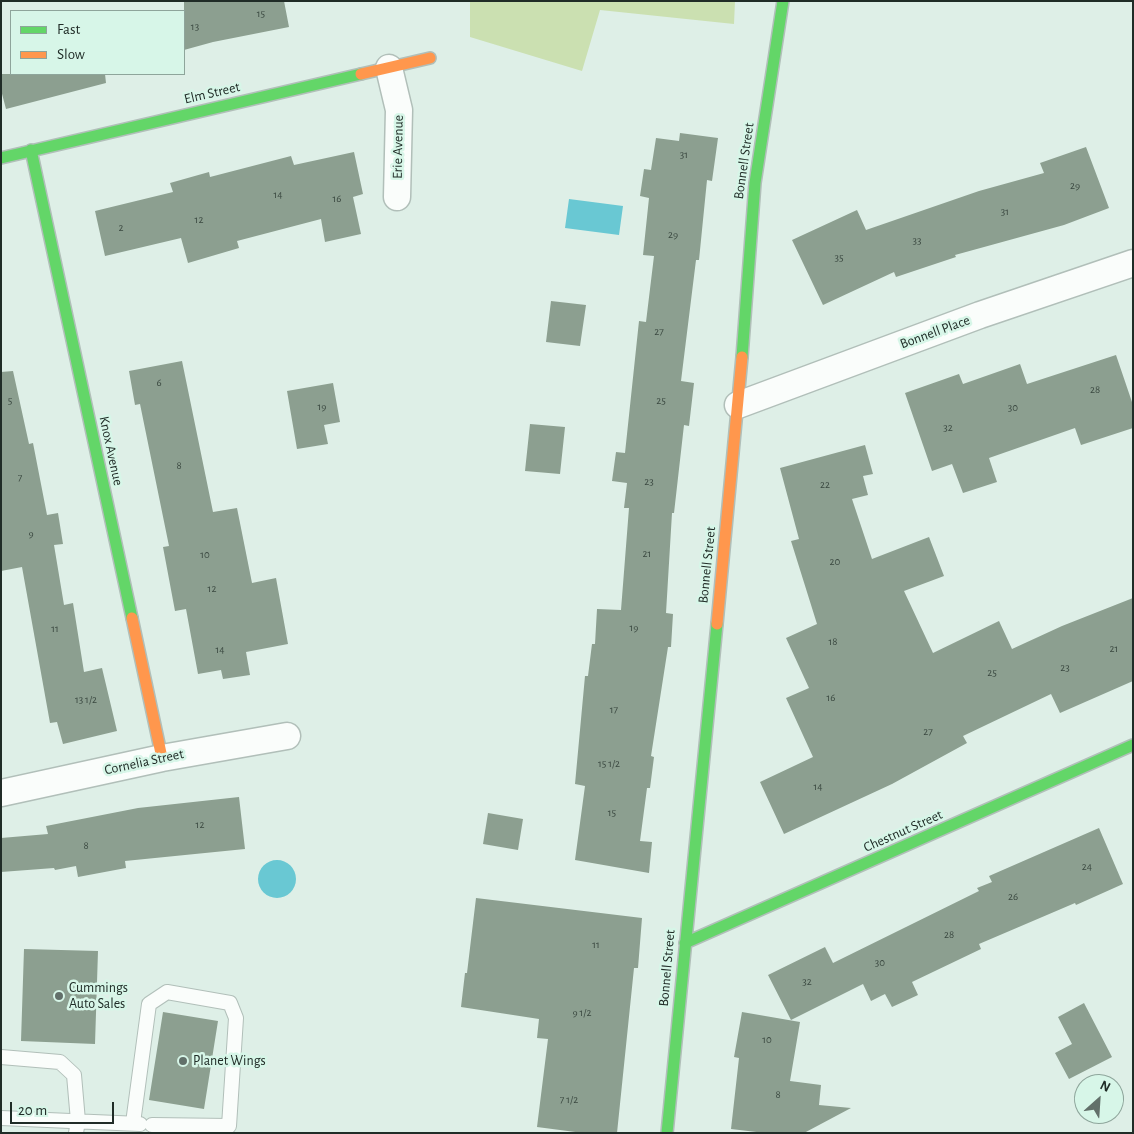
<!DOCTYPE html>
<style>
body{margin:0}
#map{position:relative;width:1134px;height:1134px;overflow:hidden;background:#deefe7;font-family:"Alegreya Sans",sans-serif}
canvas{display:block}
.frame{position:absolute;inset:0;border:2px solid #202c27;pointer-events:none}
.legend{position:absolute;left:10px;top:10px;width:175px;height:65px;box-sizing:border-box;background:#d7f6e8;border:1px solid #8ea59b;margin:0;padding:6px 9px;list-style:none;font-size:15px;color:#202c27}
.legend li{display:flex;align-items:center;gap:10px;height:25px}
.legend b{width:25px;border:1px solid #8ea59b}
.north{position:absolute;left:1074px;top:1074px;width:50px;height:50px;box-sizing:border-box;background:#d7f6e8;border:1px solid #8ea59b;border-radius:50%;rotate:26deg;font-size:14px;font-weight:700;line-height:20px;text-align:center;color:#202c27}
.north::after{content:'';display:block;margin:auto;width:18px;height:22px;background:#62706a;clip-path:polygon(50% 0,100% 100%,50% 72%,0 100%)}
.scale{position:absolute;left:10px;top:1102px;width:104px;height:22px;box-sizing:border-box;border:2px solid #202c27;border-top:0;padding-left:6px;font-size:15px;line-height:18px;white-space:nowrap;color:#202c27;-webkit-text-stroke:4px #d7f6e8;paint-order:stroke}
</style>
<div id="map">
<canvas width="1134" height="1134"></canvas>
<div class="frame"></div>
<ul class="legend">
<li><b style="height:6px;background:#63d668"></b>Fast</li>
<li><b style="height:6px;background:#ff974d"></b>Slow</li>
</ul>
<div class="north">N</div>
<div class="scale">20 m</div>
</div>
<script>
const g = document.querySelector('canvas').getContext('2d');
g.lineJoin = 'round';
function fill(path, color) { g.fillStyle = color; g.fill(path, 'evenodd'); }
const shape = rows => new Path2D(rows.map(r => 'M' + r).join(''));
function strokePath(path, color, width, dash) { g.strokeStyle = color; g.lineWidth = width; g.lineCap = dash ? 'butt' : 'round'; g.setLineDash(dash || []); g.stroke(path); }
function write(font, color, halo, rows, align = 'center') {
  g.font = font + ' "Alegreya Sans",sans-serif'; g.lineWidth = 5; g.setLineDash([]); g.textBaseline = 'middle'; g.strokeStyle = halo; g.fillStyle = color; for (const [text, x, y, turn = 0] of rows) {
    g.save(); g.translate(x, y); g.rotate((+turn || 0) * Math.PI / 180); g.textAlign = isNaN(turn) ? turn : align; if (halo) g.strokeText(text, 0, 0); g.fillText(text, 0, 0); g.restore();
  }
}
fill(shape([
 [470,1,735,1,734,24,600,10,582,71,470,37]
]), '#cbe0b1');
fill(shape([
 [569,199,623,206,619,235,565,228],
 '258 879a19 19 0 1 1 38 0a19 19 0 1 1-38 0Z'
]), '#69c8d3');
fill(shape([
 [184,1,284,1,289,27,213,42,184,50],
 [1,74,105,74,106,83,6,109,1,90],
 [680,133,718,138,712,181,707,180,699,260,696,260,681,381,694,383,689,426,684,425,674,513,672,513,666,613,673,614,671,647,668,647,651,756,654,757,650,788,647,788,640,841,652,842,649,873,575,860,585,786,575,784,585,676,588,676,592,644,595,644,597,609,621,610,629,508,624,508,627,483,612,481,616,452,625,453,639,321,646,322,654,256,643,255,649,198,640,196,644,169,651,170,656,138,679,141],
 [1086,147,1109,208,1064,225,955,255,956,257,896,277,894,272,823,305,792,240,857,210,866,230,979,191,1044,173,1040,163],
 [354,152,363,194,353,197,361,234,325,242,321,219,237,241,239,248,188,263,181,238,105,256,95,211,173,192,170,183,209,172,210,177,291,156,294,165],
 [551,301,586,305,580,346,546,342],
 [1116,355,1133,405,1133,428,1081,445,1075,428,989,458,997,482,963,493,952,464,932,471,905,393,959,374,963,384,1020,364,1027,384],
 [182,361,213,512,237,508,252,583,276,578,288,644,246,652,250,675,223,679,221,670,198,674,186,609,175,611,163,547,169,546,140,404,135,405,129,371],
 [13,371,29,444,33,443,47,515,58,513,63,544,54,545,64,605,73,603,84,672,102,668,117,731,63,744,57,722,50,723,22,567,1,571,1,372],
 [333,383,340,422,324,425,328,444,297,449,287,391],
 [530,424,565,427,560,474,525,471],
 [865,445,873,474,863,476,868,495,852,499,872,559,929,537,944,576,904,591,933,653,999,621,1012,649,1062,626,1133,598,1133,681,1060,713,1051,694,963,736,967,743,892,784,784,834,760,782,813,757,786,698,809,688,786,638,817,624,791,541,799,539,780,468],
 [239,797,245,849,125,861,126,868,78,877,76,866,55,870,54,868,1,872,1,838,48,834,46,826,138,808],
 [488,813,523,819,518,850,483,844],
 [1099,828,1123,884,1076,905,1075,903,979,944,981,949,912,982,918,995,892,1007,885,994,871,1001,863,984,791,1020,768,975,825,947,833,963,979,891,977,888,992,882,989,876],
 [476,898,642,918,638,968,634,968,617,1133,583,1133,537,1127,548,1039,537,1038,539,1019,461,1007,465,973,467,973],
 [24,949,98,951,95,1044,21,1041],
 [1084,1003,1112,1057,1069,1079,1055,1053,1072,1044,1058,1017],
 [163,1012,218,1021,204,1109,149,1100],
 [742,1012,800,1022,790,1081,821,1085,819,1105,851,1108,804,1133,765,1133,731,1129,739,1058,734,1057]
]), '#8c9f90');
const lane = shape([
 [1,1057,60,1062,74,1075,78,1121,76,1133],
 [1,1118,140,1124],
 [133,1123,149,1004,167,992,230,1003,236,1018,229,1126,152,1125]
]);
const street = shape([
 [389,68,399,110,397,197],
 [738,405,980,315,1133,263],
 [1,793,162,758,287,736]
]);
const fast = shape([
 [31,150,132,618],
 [1,158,361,74],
 [742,357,755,183,783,1],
 [685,943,1133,745],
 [667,1133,717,624]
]);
const slow = shape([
 [361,74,430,58],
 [132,618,162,758],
 [717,624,742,357]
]);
strokePath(lane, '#b1bfb9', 16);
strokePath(street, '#b1bfb9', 29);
strokePath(fast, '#b1bfb9', 14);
strokePath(slow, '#b1bfb9', 14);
strokePath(lane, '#fafdfb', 14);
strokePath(street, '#fafdfb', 26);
strokePath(fast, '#63d668', 11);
strokePath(slow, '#ff974d', 11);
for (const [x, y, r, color] of [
 [59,996,5,"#62706a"],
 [183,1061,5,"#62706a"]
]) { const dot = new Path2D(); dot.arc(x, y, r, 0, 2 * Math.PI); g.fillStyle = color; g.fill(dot); strokePath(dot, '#d7f6e8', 2); }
write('11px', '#3b4941', null, [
 ["15",261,14],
 ["13",195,27],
 ["31",684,155],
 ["29",1075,186],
 ["14",278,195],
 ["16",337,199],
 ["31",1005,212],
 ["12",199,220],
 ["2",121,228],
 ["29",673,235],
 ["33",917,241],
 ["35",839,258],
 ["27",659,332],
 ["6",159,383],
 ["28",1095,390],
 ["5",10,401],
 ["25",661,401],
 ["19",322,407],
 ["30",1013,408],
 ["32",948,428],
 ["8",179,466],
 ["7",20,478],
 ["23",649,482],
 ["22",825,485],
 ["9",31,534],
 ["21",647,554],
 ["10",205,555],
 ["20",835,562],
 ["12",212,589],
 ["19",634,628],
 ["11",55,629],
 ["18",833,642],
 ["21",1114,649],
 ["14",220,650],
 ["23",1065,668],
 ["25",992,673],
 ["16",831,698],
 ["13 1/2",86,700],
 ["17",614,710],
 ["27",928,732],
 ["15 1/2",609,764],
 ["14",818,787],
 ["15",612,813],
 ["12",200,825],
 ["8",86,846],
 ["24",1087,867],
 ["26",1013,897],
 ["28",949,935],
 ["11",596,945],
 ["30",880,963],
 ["32",807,982],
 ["9 1/2",582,1013],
 ["10",767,1040],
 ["8",778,1095],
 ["7 1/2",569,1100]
]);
write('14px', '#202c27', '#d7f6e8', [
 ["Elm Street",212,93,-13],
 ["Erie Avenue",398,147,-89],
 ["Bonnell Street",744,161,-82],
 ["Bonnell Place",935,332,-20],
 ["Knox Avenue",111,451,78],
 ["Bonnell Street",707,565,-84],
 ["Cornelia Street",144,762,-12],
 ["Chestnut Street",903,831,-24],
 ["Bonnell Street",667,968,-85]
]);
write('14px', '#202c27', '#d7f6e8', [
 ["Cummings",69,988],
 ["Auto Sales",69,1004],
 ["Planet Wings",193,1061]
], 'left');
</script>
